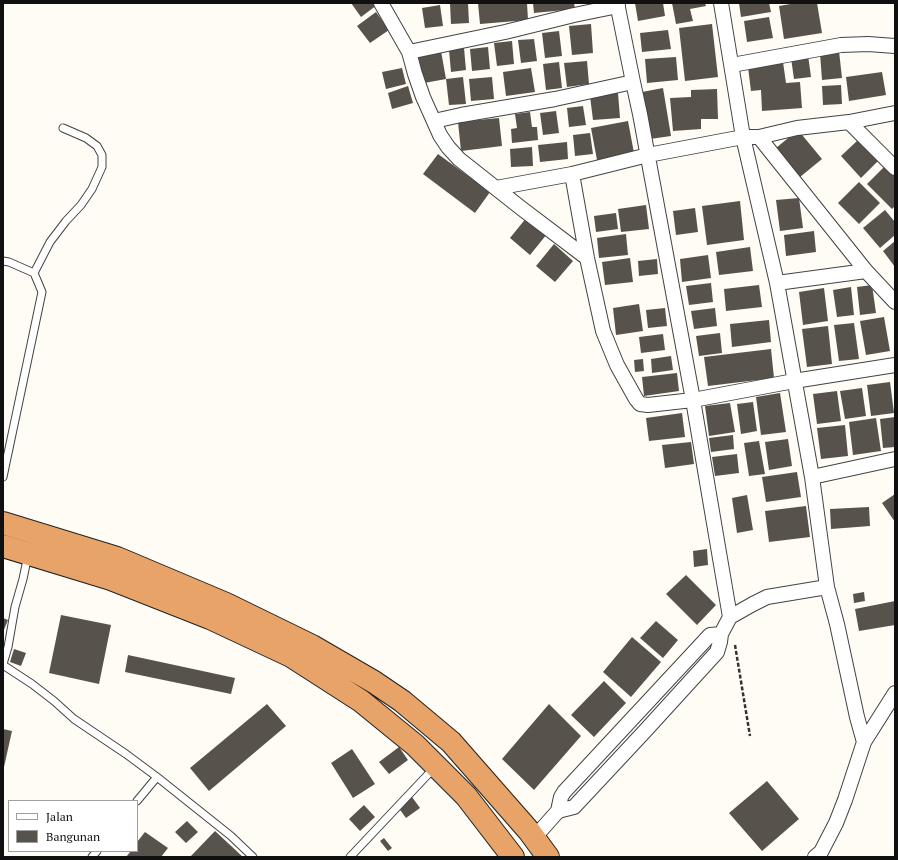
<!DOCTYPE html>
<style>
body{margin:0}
#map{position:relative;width:898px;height:860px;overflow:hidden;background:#fefcf4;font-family:"PT Serif",serif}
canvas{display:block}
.frame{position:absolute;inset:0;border:4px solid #101010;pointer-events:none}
.legend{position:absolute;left:8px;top:800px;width:130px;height:52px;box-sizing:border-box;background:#fff;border:1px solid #9f9f9f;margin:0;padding:5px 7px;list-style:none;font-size:12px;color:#101010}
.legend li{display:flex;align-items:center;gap:8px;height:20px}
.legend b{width:20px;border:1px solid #9f9f9f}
</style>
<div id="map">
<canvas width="898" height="860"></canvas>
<div class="frame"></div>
<ul class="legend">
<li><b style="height:5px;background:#fff"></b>Jalan</li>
<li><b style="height:11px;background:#58524d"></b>Bangunan</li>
</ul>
</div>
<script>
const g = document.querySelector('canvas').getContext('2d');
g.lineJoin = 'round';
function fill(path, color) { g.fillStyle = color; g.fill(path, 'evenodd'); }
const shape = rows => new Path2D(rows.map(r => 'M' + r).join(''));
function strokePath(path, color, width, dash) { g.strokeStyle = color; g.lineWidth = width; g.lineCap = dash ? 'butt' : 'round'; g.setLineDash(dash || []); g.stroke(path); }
fill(shape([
 [351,3,376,3,377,5,361,17],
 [468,3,469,23,451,24,450,4],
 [478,3,527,3,528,20,480,24],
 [533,3,574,3,575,9,534,13],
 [635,3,663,3,665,16,638,21],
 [672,3,705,3,706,6,690,9,693,21,676,24],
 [739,3,769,3,771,12,741,17],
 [796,3,817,3,822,33,784,39,779,6],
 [440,5,443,26,425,28,422,8],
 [376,12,389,30,370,43,357,26],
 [769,17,773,38,747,42,744,21],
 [591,24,593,53,572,55,569,26],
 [712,24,718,77,685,81,679,28],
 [668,30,671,49,642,52,640,33],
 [559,31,562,56,545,58,542,33],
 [534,39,537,61,521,63,518,40],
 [512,41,514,64,497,66,494,43],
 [488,47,490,69,472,71,470,49],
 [464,48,466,70,451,72,449,50],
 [441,51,446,79,424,83,418,55],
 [839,51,842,78,822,80,820,53],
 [808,55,811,77,794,79,791,58],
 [676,57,678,80,647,83,645,59],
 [587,61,589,84,567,87,564,63],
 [559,62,562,88,546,90,543,64],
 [783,62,786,83,800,82,802,108,762,111,761,90,751,91,748,67],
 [402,68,406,84,386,89,382,72],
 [531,68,535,92,506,96,503,72],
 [882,72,886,95,849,101,846,77],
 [463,77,466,104,449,105,446,79],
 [492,77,494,99,471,101,469,79],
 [841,85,842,104,823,105,822,86],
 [408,86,413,103,392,109,388,93],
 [663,88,671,136,650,139,642,92],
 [717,89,718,119,701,119,701,129,673,131,670,98,691,97,691,90],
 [618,93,620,118,593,120,590,96],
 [583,106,586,125,569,127,567,108],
 [556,111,559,133,543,135,540,113],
 [530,112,532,127,537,127,538,140,512,143,511,129,517,128,515,114],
 [499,118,502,146,461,151,458,122],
 [628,121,634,153,597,160,591,128],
 [798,130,822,159,800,177,776,148],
 [590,133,593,154,575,156,573,135],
 [858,140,878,161,861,178,841,156],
 [567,142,568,159,540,162,538,145],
 [532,147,533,166,511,167,510,149],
 [438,154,490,192,475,213,423,174],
 [885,166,895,176,895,206,892,209,867,184],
 [859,182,880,203,859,224,838,203],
 [799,198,803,228,780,231,776,200],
 [740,201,744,240,707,245,702,206],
 [646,205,649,229,621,232,618,209],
 [695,208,698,232,676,235,673,211],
 [885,210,895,222,895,235,880,248,863,228],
 [616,213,618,229,596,232,594,216],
 [527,217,547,234,530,255,510,238],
 [814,231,816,252,786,256,784,235],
 [626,234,628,255,599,258,597,238],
 [895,241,895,267,883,251],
 [554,244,573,261,555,282,536,266],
 [750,247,753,271,719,275,716,252],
 [708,255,711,278,682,282,680,259],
 [630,258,633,282,605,285,602,262],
 [657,259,658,274,639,276,638,261],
 [711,283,713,302,689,305,686,286],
 [759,285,762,307,726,311,724,289],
 [872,285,876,313,860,315,857,287],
 [851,287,854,315,837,317,833,290],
 [824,288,828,321,803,325,799,292],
 [639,304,643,331,616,335,613,308],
 [665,308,667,326,648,328,646,310],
 [715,308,717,326,694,329,691,311],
 [884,317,890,351,866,355,860,321],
 [769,320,771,342,732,347,730,324],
 [854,323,859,359,839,361,834,325],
 [828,326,832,364,807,367,802,329],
 [720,333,722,353,699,356,696,336],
 [663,334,665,350,641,353,639,337],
 [771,349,774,378,708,386,704,357],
 [671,356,673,370,652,373,651,359],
 [643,359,644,371,635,372,634,360],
 [677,373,679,391,644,396,642,377],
 [890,382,894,413,871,416,867,385],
 [862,388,866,416,845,419,840,391],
 [837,391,841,421,817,424,813,394],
 [780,393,786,432,761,435,756,397],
 [753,402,757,431,741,434,737,404],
 [730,403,735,432,709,436,705,406],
 [682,413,685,437,649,441,646,418],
 [895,417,895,447,883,448,880,419],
 [876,418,881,451,853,455,849,422],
 [845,425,848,456,821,459,817,428],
 [733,435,734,449,711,452,709,438],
 [788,439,792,466,769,470,765,442],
 [759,441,765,474,749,476,744,443],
 [691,442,694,464,665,468,662,445],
 [737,454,739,473,715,476,712,457],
 [797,472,801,497,766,502,762,477],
 [895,494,895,522,882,503],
 [747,495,753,530,737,533,732,498],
 [806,506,810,537,769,542,765,511],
 [869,507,870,526,831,529,830,509],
 [707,549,708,565,694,567,693,551],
 [686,575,716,605,697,625,666,594],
 [864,592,865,601,854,603,853,594],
 [895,601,895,625,859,631,855,609],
 [61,615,111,625,99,684,49,673],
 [3,618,8,620,3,632],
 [656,621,678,640,663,658,640,638],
 [632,637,661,662,631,697,603,672],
 [14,649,26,653,21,666,10,662],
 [128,655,235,678,231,694,125,672],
 [604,681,626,703,594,737,571,715],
 [267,704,286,726,209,791,190,768],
 [549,704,581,736,534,790,502,759],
 [3,729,12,731,4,767,3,767],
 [399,747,408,760,389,774,379,762],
 [352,749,375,784,353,798,331,763],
 [767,781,799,819,762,851,729,813],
 [412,797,420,808,406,818,398,807],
 [364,805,375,817,360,831,349,819],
 [187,821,198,832,186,843,175,832],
 [215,831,243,857,190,857],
 [145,832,168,848,161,857,126,857,131,851,137,851,137,842],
 [384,838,392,848,388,851,380,841]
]), '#58524d');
const lane = shape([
 [3,261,9,262,34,273,42,292,3,477],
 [34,273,50,242,66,221,81,205,92,189,102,167,102,155,97,146,86,138,63,128],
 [3,664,8,647,15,607,23,579,28,555],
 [3,665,32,684,54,701,74,719,126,754,157,777,231,836,253,857],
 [137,801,157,777],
 [92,857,97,851],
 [350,857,435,767]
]);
const street = shape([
 [381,3,409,52,415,74,423,97,440,135,448,147,459,159,521,208,587,258],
 [617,3,633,82,640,114,693,400,730,617,721,634,710,635,564,792,561,797,558,811,574,807,645,731,717,652,720,642,721,634],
 [721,3,743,137,777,283,812,477,827,587,837,624,857,717,864,742],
 [409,52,505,32,574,15,618,6],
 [732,65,841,45,868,44,895,46],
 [434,121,461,115,555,99,633,82],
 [849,122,895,168],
 [759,137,866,271,895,302],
 [572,174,587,258,603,331,617,365,636,399,640,404,648,405,693,400,794,381,895,365],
 [496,188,572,174,648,155,743,137,759,137,797,128,849,122,895,113],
 [777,283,866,271],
 [812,477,895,459],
 [730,617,753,604,767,597,827,587],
 [534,838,558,811],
 [815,857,821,852,836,823,845,800,864,742,895,693]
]);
const highway = shape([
 [3,523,117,558,226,604,312,646,374,682,402,701,451,742,529,831,548,857],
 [3,546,111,579,210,618,291,656,361,701,415,745,466,796,513,857]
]);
strokePath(lane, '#434343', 9);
strokePath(street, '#434343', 16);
strokePath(highway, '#212121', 24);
strokePath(shape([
 [735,645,750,736]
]), '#323232', 2.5, [4, 2]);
strokePath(lane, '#fff', 7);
strokePath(street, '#fff', 14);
strokePath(highway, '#e8a368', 22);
</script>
